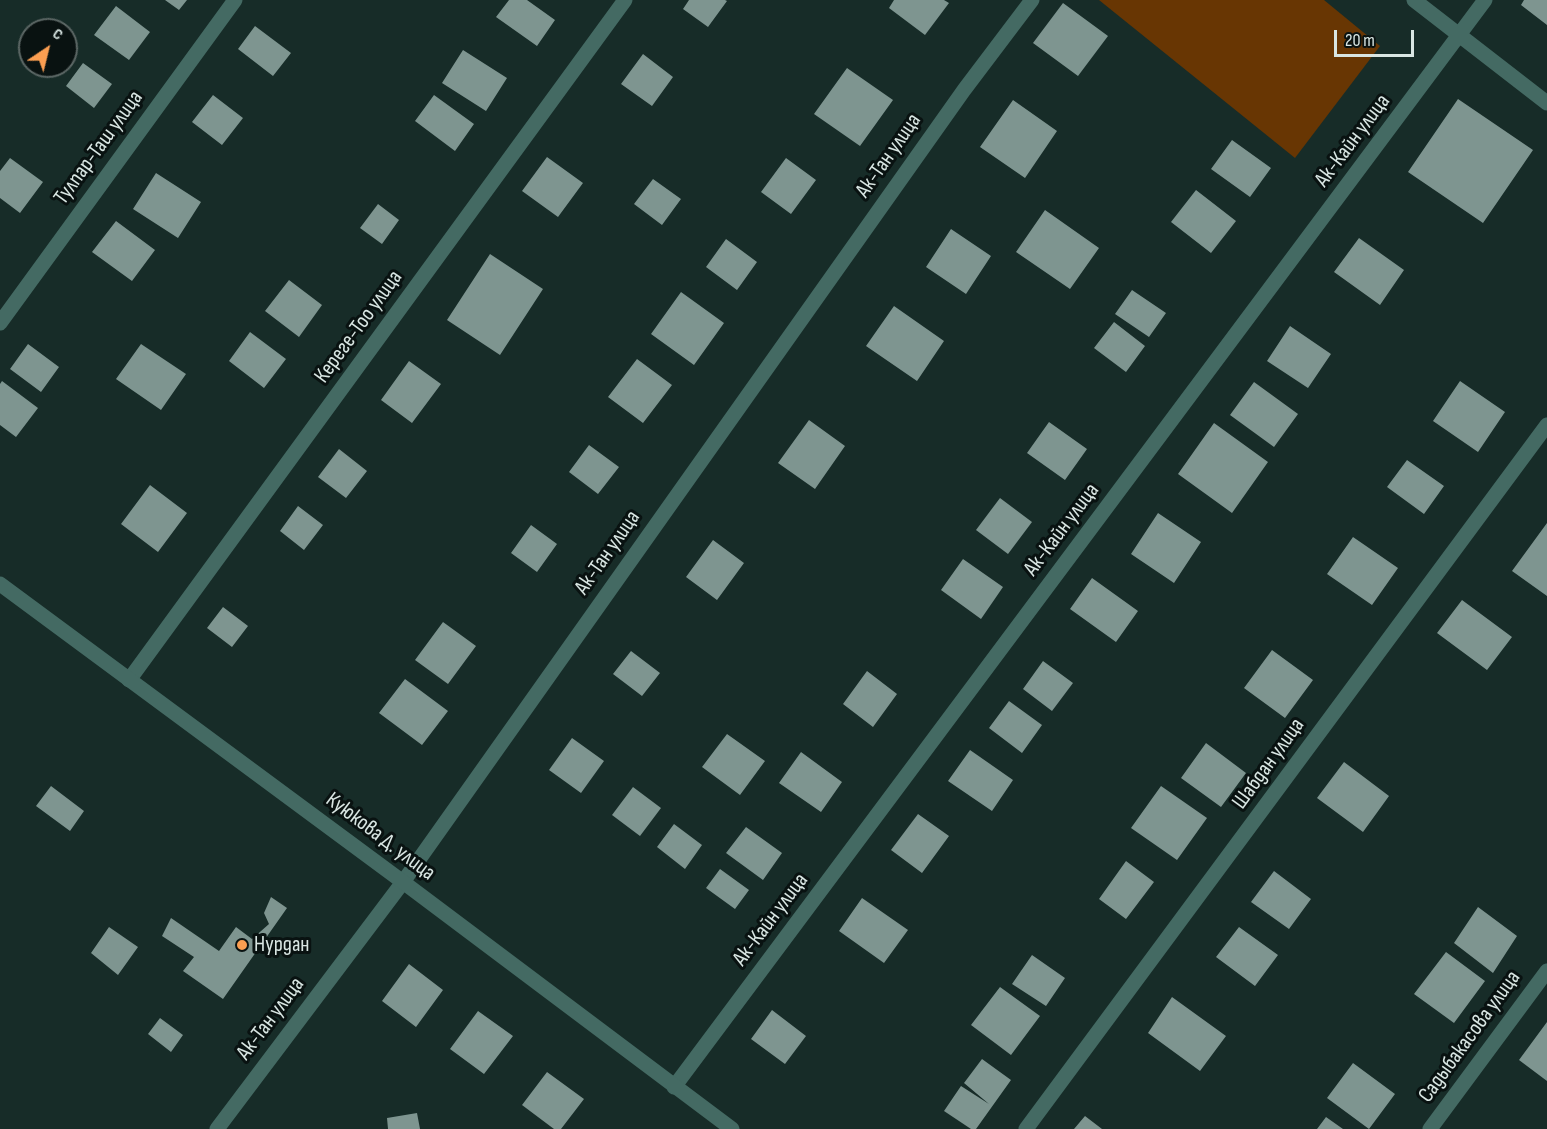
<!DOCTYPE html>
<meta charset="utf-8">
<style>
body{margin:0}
#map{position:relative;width:1547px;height:1129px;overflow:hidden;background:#172c28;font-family:"Sofia Sans Condensed",sans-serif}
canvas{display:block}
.north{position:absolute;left:18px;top:18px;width:60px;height:60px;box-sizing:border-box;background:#091211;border:2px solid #5c6765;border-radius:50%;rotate:35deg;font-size:16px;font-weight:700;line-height:24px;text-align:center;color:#d9e6e3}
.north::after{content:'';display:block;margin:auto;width:21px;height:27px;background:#fb9e51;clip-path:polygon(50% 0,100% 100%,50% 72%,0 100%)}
.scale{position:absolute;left:1334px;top:30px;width:80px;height:27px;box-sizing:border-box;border:3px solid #d9e6e3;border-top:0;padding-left:8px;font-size:18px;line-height:21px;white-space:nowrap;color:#d9e6e3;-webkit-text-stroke:4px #091211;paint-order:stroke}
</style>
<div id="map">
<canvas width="1547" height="1129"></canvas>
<div class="north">С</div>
<div class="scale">20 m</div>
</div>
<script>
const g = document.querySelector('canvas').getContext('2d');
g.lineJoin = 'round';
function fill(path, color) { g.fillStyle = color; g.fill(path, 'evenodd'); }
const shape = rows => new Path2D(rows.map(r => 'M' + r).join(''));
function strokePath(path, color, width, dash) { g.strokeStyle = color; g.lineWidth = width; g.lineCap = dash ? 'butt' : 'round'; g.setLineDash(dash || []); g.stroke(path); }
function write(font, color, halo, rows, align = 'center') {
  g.font = font + ' "Sofia Sans Condensed",sans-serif'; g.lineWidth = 6; g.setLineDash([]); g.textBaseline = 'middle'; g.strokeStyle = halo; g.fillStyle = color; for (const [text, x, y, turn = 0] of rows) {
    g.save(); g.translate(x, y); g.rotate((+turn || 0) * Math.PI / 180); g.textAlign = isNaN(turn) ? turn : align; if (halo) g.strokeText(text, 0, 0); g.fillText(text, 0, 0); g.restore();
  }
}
fill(shape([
 [1099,0,1324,0,1380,46,1295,158]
]), '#683603');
fill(shape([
 [165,0,187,0,179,10],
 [509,0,527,0,555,20,537,46,496,17],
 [689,0,725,0,727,1,708,27,683,9],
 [894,0,944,0,949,3,925,35,889,8],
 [1524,0,1547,0,1547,25,1521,5],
 [1063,3,1108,36,1078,76,1033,43],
 [116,6,150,32,129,60,94,35],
 [255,26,291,53,273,76,238,49],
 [463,50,507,78,486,111,442,83],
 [643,54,673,77,652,106,621,84],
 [83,63,112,84,94,108,66,86],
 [847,68,893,100,860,146,814,114],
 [213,95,243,118,222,145,192,122],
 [434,95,474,124,455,151,415,121],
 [1458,99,1533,150,1483,223,1408,172],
 [1013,100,1057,131,1025,178,980,147],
 [1232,140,1271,168,1250,197,1211,169],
 [547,157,583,183,558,217,522,191],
 [10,158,43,182,20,213,0,198,0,171],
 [786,158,816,180,791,214,761,192],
 [156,173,201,202,178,238,133,209],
 [653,179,681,199,662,225,634,204],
 [1196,190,1236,221,1211,253,1171,222],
 [378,204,399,220,382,244,360,228],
 [1045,210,1099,248,1070,289,1016,252],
 [116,221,155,250,132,281,92,252],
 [951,229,991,256,966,294,926,267],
 [1359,238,1404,270,1380,305,1334,272],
 [726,239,757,262,737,290,706,267],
 [490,254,543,289,500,355,447,320],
 [289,280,322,305,299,337,265,311],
 [1132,290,1166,313,1149,337,1115,314],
 [681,292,724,323,694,365,651,334],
 [894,306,944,341,917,381,866,346],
 [1114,322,1145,346,1126,372,1094,348],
 [1290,326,1331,354,1308,388,1267,361],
 [250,332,286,359,264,388,229,361],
 [28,344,59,367,41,392,10,369],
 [141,344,186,374,161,410,116,379],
 [637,359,672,385,643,423,608,397],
 [409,361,441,384,412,423,381,400],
 [2,381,38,408,16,437,0,425,0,384],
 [1460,381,1505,412,1478,452,1433,421],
 [1254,382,1298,414,1274,447,1230,415],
 [809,420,845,446,815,489,778,463],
 [1049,422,1087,449,1065,480,1027,453],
 [1214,423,1268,462,1232,513,1178,474],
 [589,445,619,467,598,494,569,472],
 [339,449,367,471,346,498,318,477],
 [1407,460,1444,486,1424,514,1387,487],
 [150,485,187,513,158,552,121,524],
 [1000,498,1032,522,1008,554,976,530],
 [298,506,323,525,304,550,280,531],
 [1158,513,1201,542,1174,583,1131,554],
 [1547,523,1547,596,1512,571],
 [531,525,557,544,537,572,511,553],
 [1353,537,1398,568,1372,605,1327,574],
 [713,540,744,563,717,600,686,577],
 [963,559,1003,587,981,619,941,590],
 [1092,578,1138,611,1116,642,1070,609],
 [1462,600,1512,637,1487,670,1437,633],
 [223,607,248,626,232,647,207,628],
 [443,622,476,646,448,684,415,660],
 [1272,650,1313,680,1285,718,1244,688],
 [631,651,660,673,642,696,613,674],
 [1043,661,1073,683,1052,711,1023,689],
 [867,671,897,694,873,727,843,704],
 [405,679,448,711,422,745,379,713],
 [1009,701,1042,725,1022,753,989,728],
 [727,734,765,761,740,795,702,767],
 [572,738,604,761,581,793,549,770],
 [1206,743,1246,773,1221,807,1181,778],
 [970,750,1013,780,992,811,948,781],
 [801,752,842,782,821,812,779,783],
 [1344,762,1389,796,1363,832,1317,798],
 [51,786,84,811,70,831,36,806],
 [1161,786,1207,818,1177,860,1131,828],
 [633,787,661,808,640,836,612,815],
 [918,814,949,836,922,873,891,850],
 [674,824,702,845,685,869,657,847],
 [746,827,782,853,763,880,726,853],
 [1126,861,1154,882,1126,919,1099,899],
 [720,869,749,890,735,909,706,888],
 [1274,871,1311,899,1289,929,1251,902],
 [271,897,287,908,223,999,183,971,194,957,162,936,171,918,219,951,236,927,252,939,269,924,264,913],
 [862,898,908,930,884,963,839,931],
 [1478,907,1517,936,1493,973,1454,943],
 [109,927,138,947,118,975,91,953],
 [1239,927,1278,955,1255,986,1216,957],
 [1446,952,1485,981,1454,1023,1414,994],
 [1032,955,1065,978,1046,1006,1012,984],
 [409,964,443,990,416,1027,382,1001],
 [1000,987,1040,1016,1011,1055,971,1025],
 [1172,997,1226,1036,1200,1071,1148,1033],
 [772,1010,806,1036,785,1064,751,1039],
 [478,1011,513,1036,484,1074,450,1049],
 [160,1018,183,1035,171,1052,148,1034],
 [1547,1022,1547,1081,1519,1060],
 [982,1059,1011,1080,976,1129,971,1129,944,1111,961,1086,989,1104,964,1083],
 [1353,1063,1395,1094,1369,1129,1327,1098],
 [547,1072,584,1099,561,1129,554,1129,522,1105],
 [417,1113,420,1129,388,1129,387,1118],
 [1085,1116,1102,1129,1074,1129],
 [1326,1117,1343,1129,1317,1129]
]), '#7e9590');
strokePath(shape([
 [1414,0,1547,103],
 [0,323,235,0],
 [129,680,625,0],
 [674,1087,1485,0],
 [217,1129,403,882,964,90,1032,0],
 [1026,1129,1547,425],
 [1430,1129,1547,971]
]), '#446a63', 15);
strokePath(shape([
 [0,584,403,882,732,1129]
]), '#446a63', 15);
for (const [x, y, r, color] of [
 [242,945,6,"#fb9e51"]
]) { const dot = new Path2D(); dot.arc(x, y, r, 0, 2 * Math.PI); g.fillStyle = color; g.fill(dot); strokePath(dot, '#091211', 2); }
write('22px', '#d9e6e3', '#091211', [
 ["Ак-Кайн улица",1353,141,-53],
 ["Тулпар-Таш улица",99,148,-54],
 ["Ак-Тан улица",889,156,-55],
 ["Кереге-Тоо улица",359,327,-54],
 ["Ак-Кайн улица",1062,530,-53],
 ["Ак-Тан улица",608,553,-55],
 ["Шабдан улица",1269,764,-54],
 ["Куюкова Д. улица",380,837,37],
 ["Ак-Кайн улица",771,920,-53],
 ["Ак-Тан улица",271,1019,-53],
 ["Садыбакасова улица",1470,1037,-54]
]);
write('22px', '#d9e6e3', '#091211', [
 ["Нурдан",254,945]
], 'left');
</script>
